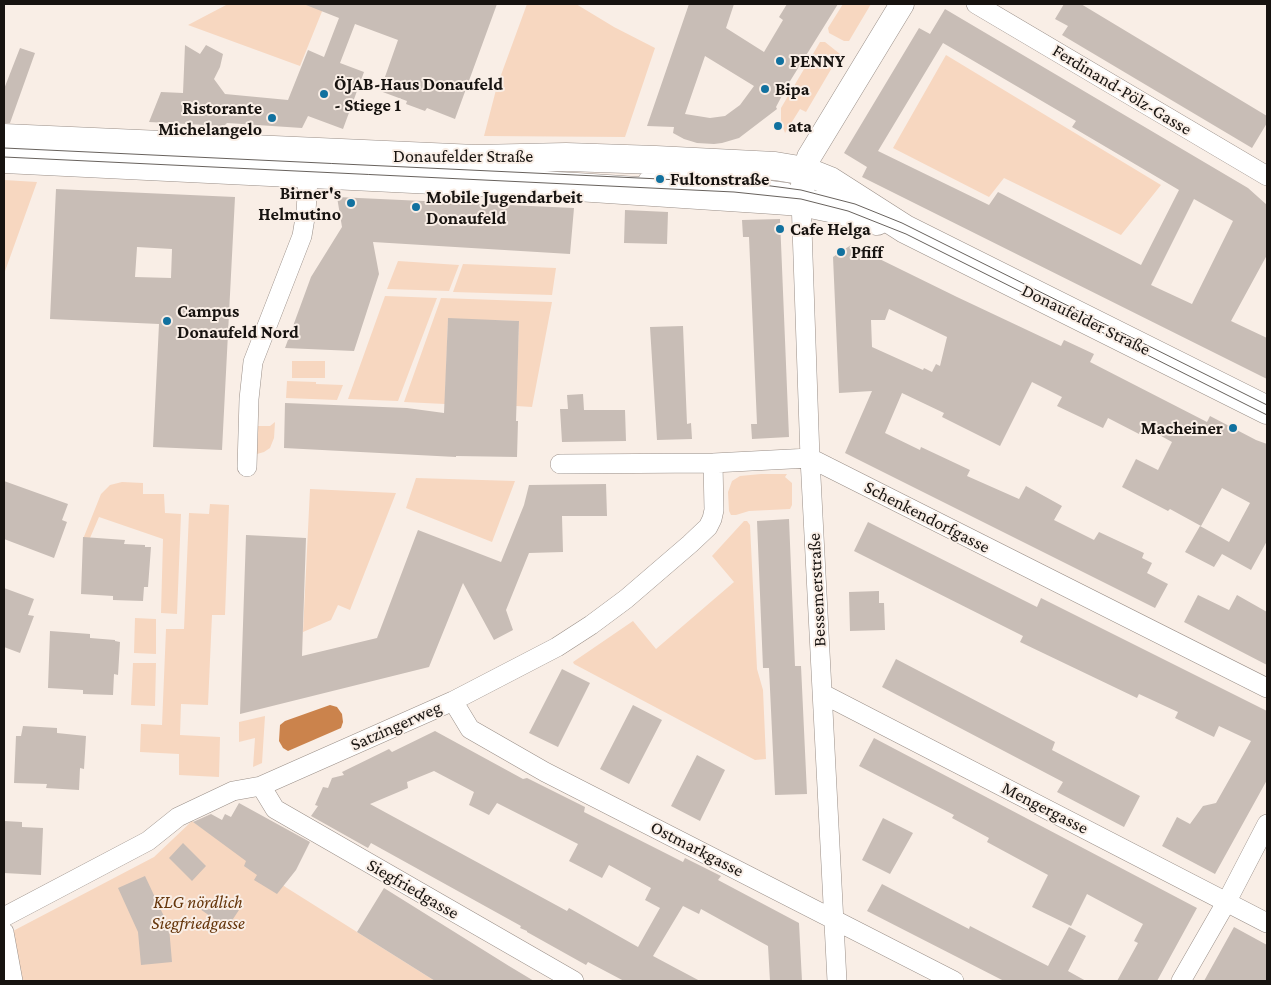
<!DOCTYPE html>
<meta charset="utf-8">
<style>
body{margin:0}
#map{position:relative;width:1271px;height:985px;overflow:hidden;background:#f9eee6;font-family:"Crimson Pro",serif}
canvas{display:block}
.frame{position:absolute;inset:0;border:5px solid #171310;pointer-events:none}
</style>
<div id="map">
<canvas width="1271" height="985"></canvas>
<div class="frame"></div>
</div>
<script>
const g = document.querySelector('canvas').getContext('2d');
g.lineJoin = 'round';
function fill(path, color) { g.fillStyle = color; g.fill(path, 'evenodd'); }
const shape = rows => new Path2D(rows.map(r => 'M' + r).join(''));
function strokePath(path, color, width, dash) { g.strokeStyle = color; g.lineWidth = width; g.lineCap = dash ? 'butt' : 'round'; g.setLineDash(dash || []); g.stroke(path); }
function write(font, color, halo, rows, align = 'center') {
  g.font = font + ' "Crimson Pro",serif'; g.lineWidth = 4; g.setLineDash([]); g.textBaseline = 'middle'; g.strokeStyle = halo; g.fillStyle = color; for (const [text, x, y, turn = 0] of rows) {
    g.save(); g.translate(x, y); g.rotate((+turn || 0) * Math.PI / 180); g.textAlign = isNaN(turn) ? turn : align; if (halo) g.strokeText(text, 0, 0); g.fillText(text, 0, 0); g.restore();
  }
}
fill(shape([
 [228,4,325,4,300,66,188,25],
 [527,4,576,4,614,27,655,48,625,137,484,136,497,86],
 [843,4,871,4,849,41,844,41,829,33,828,28],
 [820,42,825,42,840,54,806,112,800,109,785,133,781,122,781,108],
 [946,55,1161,185,1121,235,1004,178,989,197,893,148],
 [4,180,37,182,4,274],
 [398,261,459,265,449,291,387,289],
 [463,264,556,268,552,295,453,292],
 [385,296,437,298,398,401,348,399],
 [441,298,552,302,532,407,516,406,519,321,448,319,445,404,404,402],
 [292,361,325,361,325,378,292,378],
 [287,381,316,382,316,384,343,385,337,400,286,398],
 [275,422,274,438,270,448,264,452,257,454,258,426,270,426],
 [761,474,787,474,785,477,792,483,792,505,790,509,749,511,736,515,731,515,729,511,728,492,732,481,740,476],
 [416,478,515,481,492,542,406,508],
 [122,482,143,483,143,494,164,494,165,513,181,514,177,614,161,613,163,539,99,517,90,538,83,539,101,494,110,485],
 [310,489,396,493,350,610,338,605,331,620,303,632],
 [210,504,229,505,225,615,212,615,208,705,181,704,180,735,220,737,219,777,179,775,179,754,140,752,141,724,162,725,166,629,184,629,189,513,209,514],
 [744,521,747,521,750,525,757,669,763,690,766,759,755,760,574,664,573,662,633,621,656,649,734,582,712,556],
 [135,618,156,619,156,654,134,653],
 [133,663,156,663,155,706,131,705],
 [265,716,262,763,253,767,255,738,239,742,239,722],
 [192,821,287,888,435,981,4,981,13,931,154,857]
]), '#f7d7c0');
fill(shape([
 [330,705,337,707,342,714,343,722,341,728,288,751,283,748,279,741,280,725,285,721]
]), '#cb834c');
fill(shape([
 [306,4,497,4,455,119,427,108,425,111,406,104,407,101,380,91,398,40,355,24,340,63,364,72,343,129,308,116,302,128,227,123,224,126,149,122,161,92,183,93,185,45,200,54,206,45,223,54,220,67,214,79,225,94,288,100,308,50,324,57,339,18,306,5],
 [689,4,734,4,726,28,764,52,783,20,779,17,787,4,838,4,787,86,776,107,777,109,739,138,722,143,714,144,697,143,684,139,673,133,674,127,647,126],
 [705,56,754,86,740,105,725,116,710,118,685,114],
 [1064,4,1081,4,1267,116,1267,123,1252,148,1062,35,1068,26,1055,19],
 [945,9,1248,188,1267,205,1267,255,1231,321,1267,338,1267,379,862,177,867,167,844,153,919,28,930,34],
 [943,43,1076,121,1072,127,1179,190,1141,265,998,192,989,205,878,151],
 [1194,199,1233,221,1192,304,1151,285],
 [20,48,35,53,10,123,4,123,4,89],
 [56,189,235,197,222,450,153,447,159,324,50,319],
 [137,247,172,249,171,278,135,277],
 [337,197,574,208,570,254,373,242,379,274,354,351,285,348,311,277,342,227],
 [625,210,668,212,667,244,624,243],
 [780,219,789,437,752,439,751,424,757,424,749,237,743,237,742,220],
 [851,245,957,297,1061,346,1064,340,1094,354,1090,362,1207,422,1210,416,1256,440,1267,444,1267,541,1251,570,1222,554,1214,567,1185,552,1200,526,1229,542,1250,503,1222,488,1201,526,1170,509,1168,511,1122,487,1136,459,1158,470,1172,442,1143,426,1139,434,1108,418,1103,428,1057,406,1062,397,1032,382,1000,446,942,417,944,413,902,393,885,433,920,450,921,447,970,470,967,476,1019,499,1026,486,1062,506,1054,520,1094,540,1099,532,1144,553,1142,558,1152,563,1147,573,1168,584,1155,608,845,453,872,391,839,393,833,257],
 [889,309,947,337,940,366,936,364,932,372,924,368,923,370,872,347,871,320,885,320],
 [448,318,519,321,516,421,518,421,517,457,456,456,456,457,284,448,285,403,407,408,444,413],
 [683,326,687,424,691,423,692,439,657,440,650,327],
 [583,394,584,410,625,410,626,441,562,442,560,409,568,409,567,395],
 [4,481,68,504,62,520,67,522,54,558,4,539],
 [606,484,607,516,562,516,563,552,529,553,506,610,513,630,494,640,463,583,429,667,240,714,246,535,306,538,302,656,377,638,418,530,501,562,524,505,529,485],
 [789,519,795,666,801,666,807,794,775,795,769,668,763,668,757,521],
 [868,522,1037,607,1041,598,1267,711,1267,780,1215,874,1162,846,1177,817,1190,824,1203,806,1216,803,1251,741,1219,726,1214,737,1175,718,1178,712,1139,694,1137,698,1020,642,1023,636,854,551],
 [83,537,125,540,124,544,145,545,145,547,151,547,148,587,144,587,143,601,113,600,113,596,81,594],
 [4,588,34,599,28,615,34,616,20,653,4,647],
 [879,591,879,603,884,603,885,630,850,631,849,592],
 [1198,595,1229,610,1237,595,1267,612,1267,665,1184,622],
 [50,631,90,634,90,638,115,640,115,641,120,642,118,675,114,674,113,695,83,694,83,690,48,688],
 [896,659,1055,742,1052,750,1140,796,1124,827,1057,792,1063,782,882,687],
 [562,669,590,683,558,747,529,733],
 [633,705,662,720,629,784,600,769],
 [23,726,57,728,57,733,86,736,84,769,80,768,79,790,46,788,47,784,14,783,16,736,21,736],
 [435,731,523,779,527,778,585,807,584,812,683,862,685,858,721,876,718,880,799,923,802,981,770,981,768,946,701,909,699,914,683,906,653,956,700,981,624,981,588,962,586,965,527,932,527,931,520,928,521,926,371,843,368,848,311,816,318,806,315,805,323,787,328,788,332,778,344,775,342,772,389,749,392,752],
 [434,771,474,792,469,805,489,815,497,803,578,844,569,861,602,878,609,865,651,888,645,900,660,908,638,947,569,908,567,911,370,804,408,788,407,782],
 [874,738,1197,908,1157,981,1117,981,1138,943,1134,941,1143,924,1087,894,1071,926,1032,907,1048,875,987,842,989,838,952,818,954,815,859,766],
 [697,755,725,770,700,821,671,806],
 [239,803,310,842,296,870,277,894,254,880,257,875,244,866,246,861,193,822,211,814,222,820,225,814,231,817],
 [883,818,913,833,890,874,862,860],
 [4,821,22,822,22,827,43,828,41,875,4,873],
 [183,843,206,866,192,881,169,858],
 [145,876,169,927,172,962,141,965,138,932,118,888],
 [882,884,969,929,970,926,1048,966,1069,927,1086,936,1068,971,1086,981,1004,981,867,911],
 [384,888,509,966,534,981,435,981,357,932],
 [200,909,239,910,227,928],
 [1234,927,1267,945,1267,981,1204,981]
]), '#c8bdb6');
const service = shape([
 [644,178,756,184,787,188]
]);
const minor = shape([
 [976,4,1267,176],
 [801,199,810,458,837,981],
 [560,464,713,463,810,458,1267,688],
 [247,467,249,399,253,362,302,236,306,212,309,162],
 [823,694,1267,923],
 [453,701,470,729,545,772,954,981],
 [261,786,275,809,574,981],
 [4,917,148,841,178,817,233,791,261,786,453,701,557,647,591,625,626,599,690,544,708,527,712,519,714,510,713,463],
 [4,932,13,981],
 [1181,981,1227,901,1267,824]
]);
const tertiary = shape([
 [801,199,805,171,809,157,902,4]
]);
const secondary = shape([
 [4,138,476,159,566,157,656,160,775,166,805,171,830,181,905,229,1267,410],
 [4,159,577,187,774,200,801,202,835,209,877,221]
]);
strokePath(service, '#998e87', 11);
strokePath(minor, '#998e87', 20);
strokePath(tertiary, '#998e87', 25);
strokePath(secondary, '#998e87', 29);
strokePath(service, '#fff', 10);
strokePath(minor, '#fff', 19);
strokePath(tertiary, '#fff', 24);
strokePath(secondary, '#fff', 28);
strokePath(shape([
 [4,148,660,179,756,184,801,190,855,204,902,223,1267,405],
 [4,157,734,192,801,199,848,211,906,234,1267,415]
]), '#68625d', 1);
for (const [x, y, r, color] of [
 [780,61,5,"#11719f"],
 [765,89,5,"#11719f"],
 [324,94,5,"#11719f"],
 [272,118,5,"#11719f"],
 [778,126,5,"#11719f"],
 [660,179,5,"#11719f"],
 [351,203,5,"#11719f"],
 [416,207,5,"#11719f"],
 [780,229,5,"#11719f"],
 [841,252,5,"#11719f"],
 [167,321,5,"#11719f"],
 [1233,428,5,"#11719f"]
]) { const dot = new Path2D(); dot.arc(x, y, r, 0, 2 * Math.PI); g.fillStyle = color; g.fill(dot); strokePath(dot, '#f9eee6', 2); }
write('bold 18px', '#171310', '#f9eee6', [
 ["PENNY",790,61],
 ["ÖJAB-Haus Donaufeld",334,84],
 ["- Stiege 1",334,105],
 ["Bipa",775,89],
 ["Ristorante",262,108,"right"],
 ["Michelangelo",262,129,"right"],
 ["ata",788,126],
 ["Fultonstraße",670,179],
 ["Birner's",341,193,"right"],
 ["Helmutino",341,214,"right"],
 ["Mobile Jugendarbeit",426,197],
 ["Donaufeld",426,218],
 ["Cafe Helga",790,229],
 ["Pfiff",851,252],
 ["Campus",177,311],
 ["Donaufeld Nord",177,332],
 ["Macheiner",1223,428,"right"]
], 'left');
write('18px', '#171310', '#f9eee6', [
 ["Ferdinand-Pölz-Gasse",1122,90,31],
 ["Donaufelder Straße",463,156],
 ["Donaufelder Straße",1086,320,26],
 ["Schenkendorfgasse",927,517,27],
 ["Bessemerstraße",817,590,-93],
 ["Satzingerweg",396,726,-24],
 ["Mengergasse",1045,808,27],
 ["Ostmarkgasse",697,849,27],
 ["Siegfriedgasse",413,889,30]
]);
write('italic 18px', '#65350a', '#f9eee6', [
 ["KLG nördlich",198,902],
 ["Siegfriedgasse",198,923]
]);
</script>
